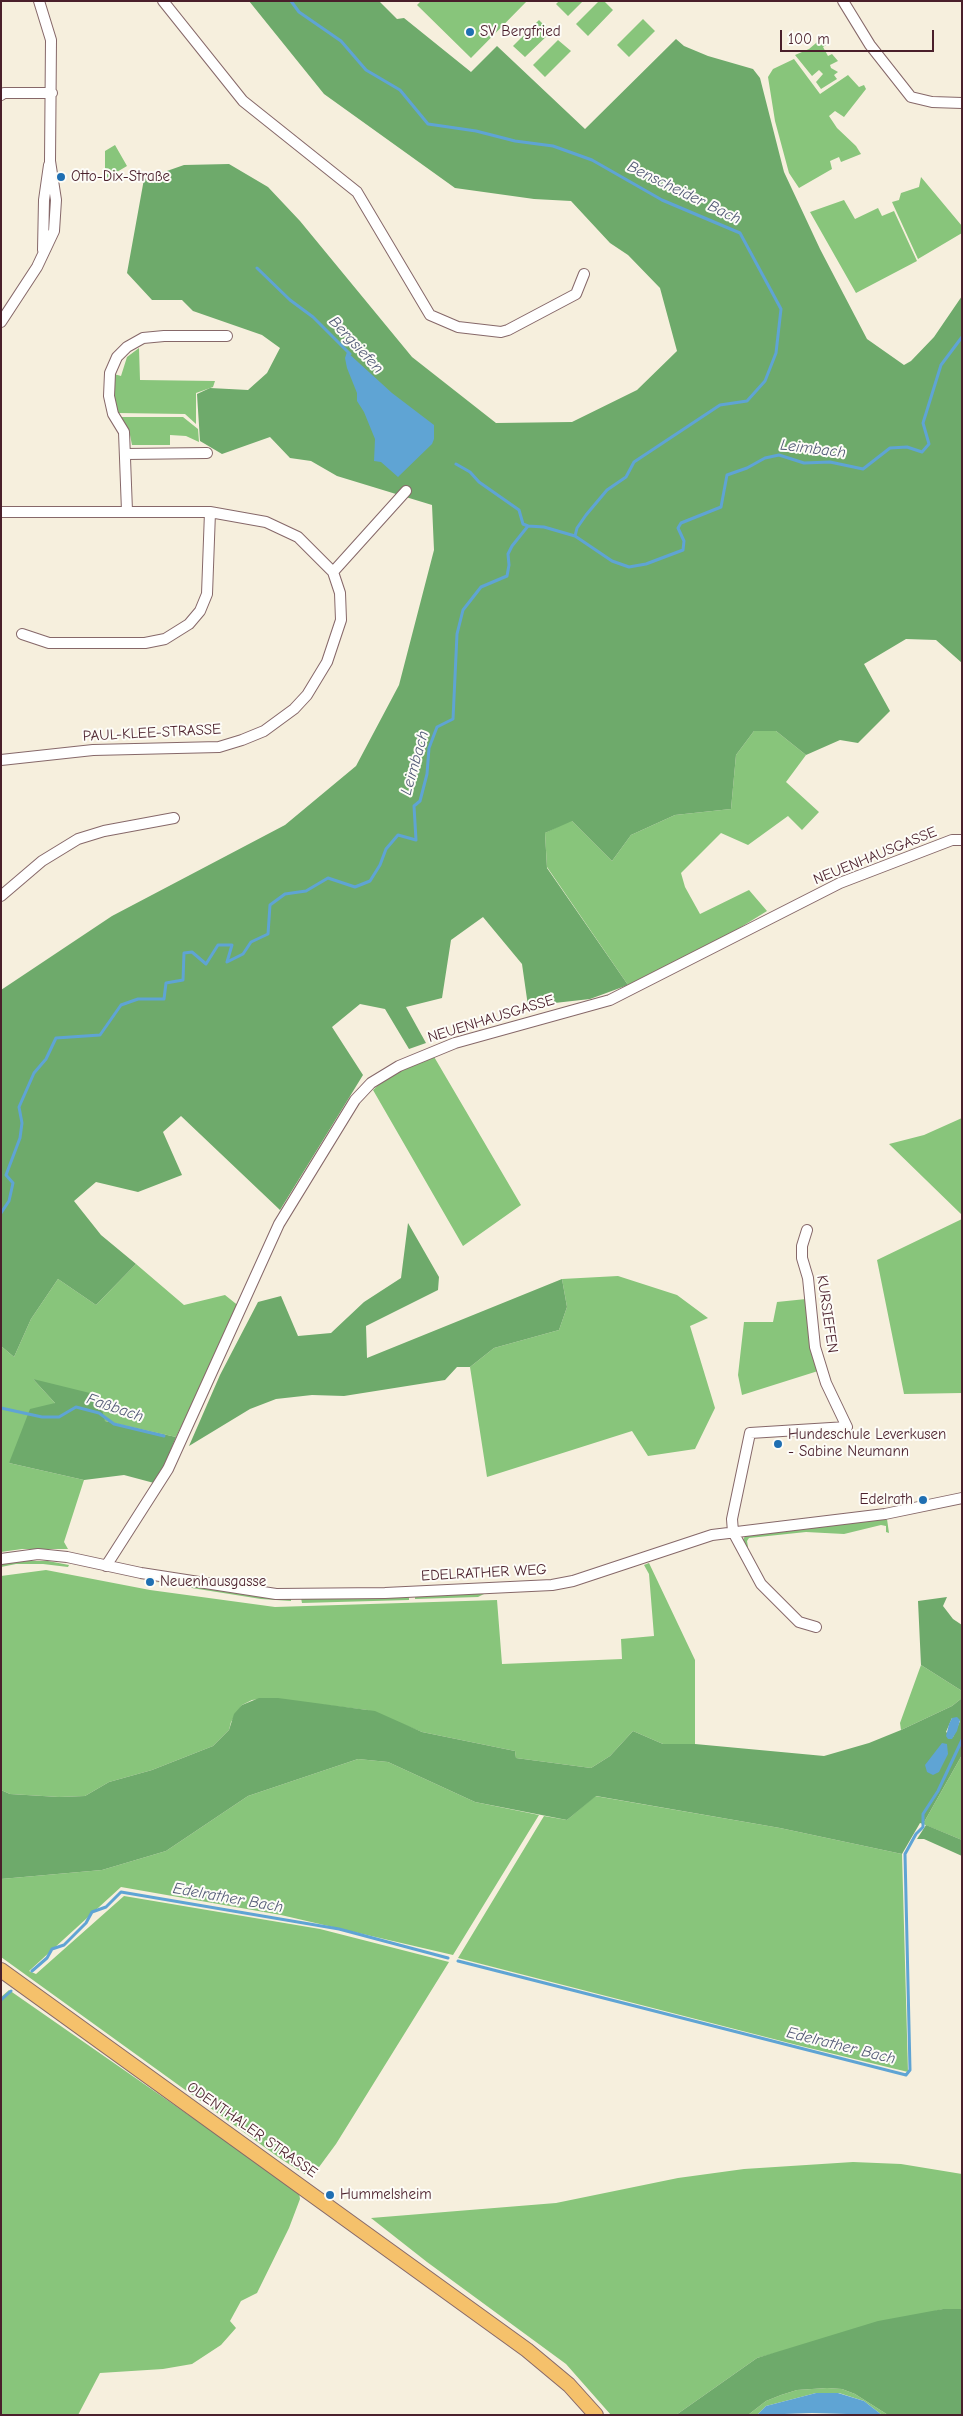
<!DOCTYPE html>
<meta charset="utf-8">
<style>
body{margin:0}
#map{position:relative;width:963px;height:2416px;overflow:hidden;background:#f6efdd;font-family:"Comic Neue",sans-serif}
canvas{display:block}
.frame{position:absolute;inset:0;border:2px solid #4a1f2b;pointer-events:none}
.scale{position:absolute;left:780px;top:30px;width:154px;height:22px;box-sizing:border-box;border:2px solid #4a1f2b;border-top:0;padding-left:6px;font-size:15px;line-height:18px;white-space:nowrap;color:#4a1f2b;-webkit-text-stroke:4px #fdfcf7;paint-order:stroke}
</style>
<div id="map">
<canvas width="963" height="2416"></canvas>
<div class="frame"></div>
<div class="scale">100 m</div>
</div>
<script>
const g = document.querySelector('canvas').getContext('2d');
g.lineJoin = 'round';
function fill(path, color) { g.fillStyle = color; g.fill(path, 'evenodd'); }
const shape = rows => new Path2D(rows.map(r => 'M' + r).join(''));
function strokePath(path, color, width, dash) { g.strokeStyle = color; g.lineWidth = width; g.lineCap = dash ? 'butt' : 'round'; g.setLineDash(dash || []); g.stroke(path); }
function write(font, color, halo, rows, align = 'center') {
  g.font = font + ' "Comic Neue",sans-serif'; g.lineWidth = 4; g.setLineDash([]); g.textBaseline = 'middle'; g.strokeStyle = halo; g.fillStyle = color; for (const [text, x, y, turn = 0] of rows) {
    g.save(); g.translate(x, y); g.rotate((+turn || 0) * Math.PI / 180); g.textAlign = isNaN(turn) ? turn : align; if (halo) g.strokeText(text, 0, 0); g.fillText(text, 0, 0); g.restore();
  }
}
fill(shape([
 [421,1,527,1,471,58,417,5],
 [559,1,583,1,568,16,556,4],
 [599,1,604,1,613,10,588,36,576,24],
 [643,19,655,31,629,57,617,45],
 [539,20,551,32,525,57,513,46],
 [822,38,826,45,823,47,828,56,832,54,838,61,830,65,831,68,838,72,834,75,837,79,821,89,816,82,823,74,819,70,812,76,795,55,809,49],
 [558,40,571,51,545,77,533,65],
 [794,59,820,94,848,75,859,87,864,85,866,89,844,117,835,111,829,116,837,128,856,146,861,154,841,162,839,157,830,161,832,169,799,188,789,173,775,121,768,77,773,69],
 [115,145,127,166,105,179,105,151],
 [921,177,962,226,962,233,918,259,892,202,899,200,901,193,919,187],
 [844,200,855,219,878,208,882,216,894,211,917,261,856,293,810,212],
 [139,348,140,380,215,381,213,387,196,393,196,424,185,414,118,413,114,401,114,374,121,376,127,357],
 [121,417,183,417,198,429,199,442,186,436,170,435,170,445,132,445,129,430],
 [754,731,776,731,806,755,786,782,819,812,802,830,788,816,748,845,721,833,681,873,685,887,700,914,749,890,767,911,712,945,628,985,547,867,545,833,571,820,612,861,631,835,675,815,731,809,736,755],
 [433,1055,521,1205,463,1246,373,1090,386,1078],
 [962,1118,962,1215,889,1144,924,1135],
 [962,1219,962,1393,904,1394,877,1260],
 [136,1264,184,1305,225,1295,240,1307,176,1437,105,1421,33,1379,55,1403,9,1463,84,1480,64,1542,68,1549,22,1549,1,1552,1,1346,14,1357,31,1319,58,1279,96,1305],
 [618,1276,677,1295,708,1318,690,1326,715,1408,695,1449,648,1456,632,1431,487,1477,470,1367,494,1348,559,1330,567,1307,562,1279],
 [806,1299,818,1371,742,1395,738,1375,744,1322,773,1322,777,1302],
 [887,1519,889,1533,886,1532,886,1526,881,1525,844,1534,806,1532,749,1538,747,1541,748,1547,745,1548,743,1540,746,1534],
 [28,1561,48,1561,69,1565,68,1567,43,1564,16,1564,1,1567,1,1563],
 [649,1563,695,1660,695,1744,663,1744,633,1731,610,1756,591,1768,516,1758,515,1751,422,1732,367,1710,267,1698,252,1700,242,1705,231,1722,229,1730,213,1746,152,1770,109,1782,85,1796,59,1797,10,1794,1,1790,1,1576,46,1570,150,1590,275,1607,497,1600,502,1664,622,1659,621,1639,654,1636,649,1574,644,1565],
 [154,1582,291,1598,291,1601,261,1599],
 [488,1592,478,1597,415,1599,415,1594],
 [409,1595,409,1600,302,1603,301,1598],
 [921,1665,962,1691,962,1698,952,1706,901,1730,900,1723],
 [962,1755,962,1840,923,1824],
 [358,1759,388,1762,475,1802,539,1815,453,1955,281,1915,121,1887,29,1971,36,1974,124,1896,320,1929,449,1962,336,2144,311,2178,281,2159,1,1957,1,1879,102,1870,166,1851,248,1796],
 [595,1796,780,1828,902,1854,908,2072,797,2045,458,1958,544,1816,567,1820],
 [9,1990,295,2189,299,2193,300,2199,289,2228,257,2293,241,2301,230,2321,236,2328,221,2345,192,2364,163,2369,100,2373,78,2415,1,2415,1,1997],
 [853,2162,901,2164,962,2174,962,2309,943,2309,757,2358,676,2415,611,2415,566,2364,427,2262,371,2218,556,2203,678,2178,744,2169],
 [827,2388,842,2389,855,2394,888,2415,882,2415,864,2401,839,2393,816,2393,766,2406,757,2415,748,2415,766,2401,781,2395,797,2390]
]), '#88c57b');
fill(shape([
 [249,1,379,1,397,19,404,18,471,72,497,46,585,129,676,39,684,46,708,56,753,69,760,78,784,172,820,249,867,339,904,365,911,361,934,337,962,296,962,663,936,640,906,639,864,664,890,711,858,743,840,740,806,755,776,731,754,731,736,755,731,809,675,815,631,835,612,861,572,821,545,833,547,868,628,985,590,999,528,1006,522,964,483,917,451,940,442,998,406,1007,426,1043,409,1049,385,1009,360,1004,332,1027,363,1075,280,1210,181,1116,163,1132,182,1175,138,1192,96,1182,74,1201,101,1235,136,1264,96,1305,58,1279,31,1319,14,1357,1,1346,1,990,112,916,285,825,356,766,399,685,434,550,432,505,337,476,311,461,290,458,270,437,222,454,200,441,197,394,210,388,248,390,267,373,280,348,262,335,193,311,182,300,152,300,127,273,144,179,184,165,229,164,268,187,300,221,412,357,496,423,572,422,637,390,677,351,660,288,628,255,610,243,571,201,534,199,455,188,324,94],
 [408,1223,439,1277,438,1290,366,1326,367,1358,562,1279,567,1307,559,1330,494,1348,470,1367,457,1367,445,1380,344,1396,312,1395,276,1399,250,1409,189,1446,220,1375,258,1302,281,1296,298,1336,331,1333,364,1302,401,1278],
 [33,1379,98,1395,105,1421,176,1437,165,1464,154,1483,124,1475,84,1480,9,1463,30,1409,55,1403],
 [947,1597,943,1606,953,1619,962,1625,962,1691,921,1665,918,1601],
 [259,1698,278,1698,375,1711,422,1732,515,1751,516,1758,591,1768,610,1756,633,1731,663,1744,695,1744,824,1756,869,1743,901,1730,952,1706,962,1698,962,1755,923,1824,920,1823,902,1854,780,1828,596,1796,567,1820,475,1802,388,1762,358,1759,248,1796,166,1851,102,1870,1,1879,1,1790,10,1794,59,1797,85,1796,109,1782,152,1770,213,1746,229,1730,234,1714,242,1705],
 [952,1718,960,1721,953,1737,946,1732],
 [926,1825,962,1840,962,1856,924,1839,917,1839],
 [943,2309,962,2309,962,2415,888,2415,855,2394,842,2389,827,2388,797,2390,781,2395,766,2401,748,2415,676,2415,757,2358,878,2321]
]), '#6eaa6b');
fill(shape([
 [347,352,392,393,434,425,434,439,432,444,398,477,381,462,374,461,375,439,364,412,357,401,357,393,347,368,345,358],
 [957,1717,960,1720,957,1731,952,1739,948,1739,946,1736,949,1724,952,1718],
 [942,1743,947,1744,948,1754,939,1772,933,1775,927,1772,925,1765],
 [816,2393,838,2393,864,2401,882,2415,812,2413,757,2415,766,2406]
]), '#5fa4d4');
strokePath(shape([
 [291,1,299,12,341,41,366,70,400,90,428,124,476,131,515,141,553,146,592,160,662,200,740,233,781,309,776,353,765,381,747,401,720,405,634,462,626,477,607,490,586,515,577,528,575,536],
 [257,268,290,300,313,317,350,354],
 [456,464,470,472,479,482,519,510,523,524,528,526],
 [1,1213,9,1201,13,1183,6,1175,20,1138,22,1123,19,1107,34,1073,46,1059,56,1038,100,1035,121,1005,138,999,164,999,166,983,183,980,184,953,192,952,206,964,218,945,232,945,227,962,243,954,251,942,268,934,270,905,285,894,306,891,328,878,355,887,370,881,380,865,386,849,398,835,416,840,414,806,420,801,427,774,429,748,437,727,453,719,457,634,463,610,481,587,507,576,509,565,508,554,512,546,528,526,544,527,575,536,612,561,629,567,646,564,683,550,684,541,678,528,681,523,721,507,727,475,747,468,765,458,779,455,804,463,830,462,863,469,890,448,907,447,922,452,929,444,923,423,941,365,962,337],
 [1,1408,42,1417,59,1417,76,1407,99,1413,114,1424,164,1436],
 [458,1961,906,2075,910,2070,905,1854,916,1834,923,1827,923,1814,938,1791,962,1740],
 [32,1971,47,1958,52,1949,64,1945,86,1923,92,1912,106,1907,121,1892,339,1929,448,1958],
 [1,2000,11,1991]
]), '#5fa4d4', 3);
const minor = shape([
 [163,1,243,101,357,192,430,315,458,327,501,332,508,330,576,294,584,274],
 [843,1,870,45,911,97,932,102,962,103],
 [1,95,4,93,52,93],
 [43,250,44,200,49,165],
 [1,322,37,267,54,231,56,200,50,161,51,40,39,1],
 [126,454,207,453],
 [127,511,124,432,113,414,109,396,110,373,117,357,127,347,143,338,164,336,227,336],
 [1,512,210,512,266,522,298,537,333,572,340,593,341,620,327,662,307,695,294,709,264,731,242,740,219,747,93,750,1,760],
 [333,572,406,491],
 [22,634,49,643,145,643,165,639,189,624,200,611,207,594,210,512],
 [1,896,42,861,78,839,104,831,174,818],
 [807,1230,802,1246,802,1258,808,1278,815,1347,826,1383,847,1427,750,1433,732,1519,733,1532,761,1584,799,1622,816,1627],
 [1,1559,38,1554,67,1557,141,1573,276,1594,385,1593,552,1585,573,1581,712,1535,885,1514,962,1498],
 [106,1566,168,1469,279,1224,355,1100,371,1083,399,1066,455,1043,610,1000,840,883,952,840,962,840]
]);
const major = shape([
 [1,1970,527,2350,569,2385,596,2415]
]);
strokePath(minor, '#866869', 12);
strokePath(major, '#866869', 16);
strokePath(minor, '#fff', 10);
strokePath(major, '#f5c16b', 14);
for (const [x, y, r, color] of [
 [470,32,5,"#1f6fb2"],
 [61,177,5,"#1f6fb2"],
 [778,1444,5,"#1f6fb2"],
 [923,1500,5,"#1f6fb2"],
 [150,1582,5,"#1f6fb2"],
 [330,2195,5,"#1f6fb2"]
]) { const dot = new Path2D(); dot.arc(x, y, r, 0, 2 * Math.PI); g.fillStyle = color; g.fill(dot); strokePath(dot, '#fdfcf7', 2); }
write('15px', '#4a1f2b', '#fdfcf7', [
 ["SV Bergfried",480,32],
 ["Otto-Dix-Straße",71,177],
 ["Hundeschule Leverkusen",788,1435],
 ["- Sabine Neumann",788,1452],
 ["Edelrath",913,1500,"right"],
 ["Neuenhausgasse",160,1582],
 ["Hummelsheim",340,2195]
], 'left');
write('15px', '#4a1f2b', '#fdfcf7', [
 ["PAUL-KLEE-STRASSE",152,733,-3],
 ["NEUENHAUSGASSE",875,856,-22],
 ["NEUENHAUSGASSE",491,1019,-17],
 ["KURSIEFEN",827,1314,82],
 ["EDELRATHER WEG",484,1573,-3],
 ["ODENTHALER STRASSE",252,2130,35]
]);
write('italic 16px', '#535b77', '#fdfcf7', [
 ["Benscheider Bach",684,193,26],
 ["Bergsiefen",356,345,47],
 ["Leimbach",813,449,7],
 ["Leimbach",415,763,-74],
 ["Faßbach",115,1408,19],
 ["Edelrather Bach",228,1898,10],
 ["Edelrather Bach",841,2046,14]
]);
</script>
